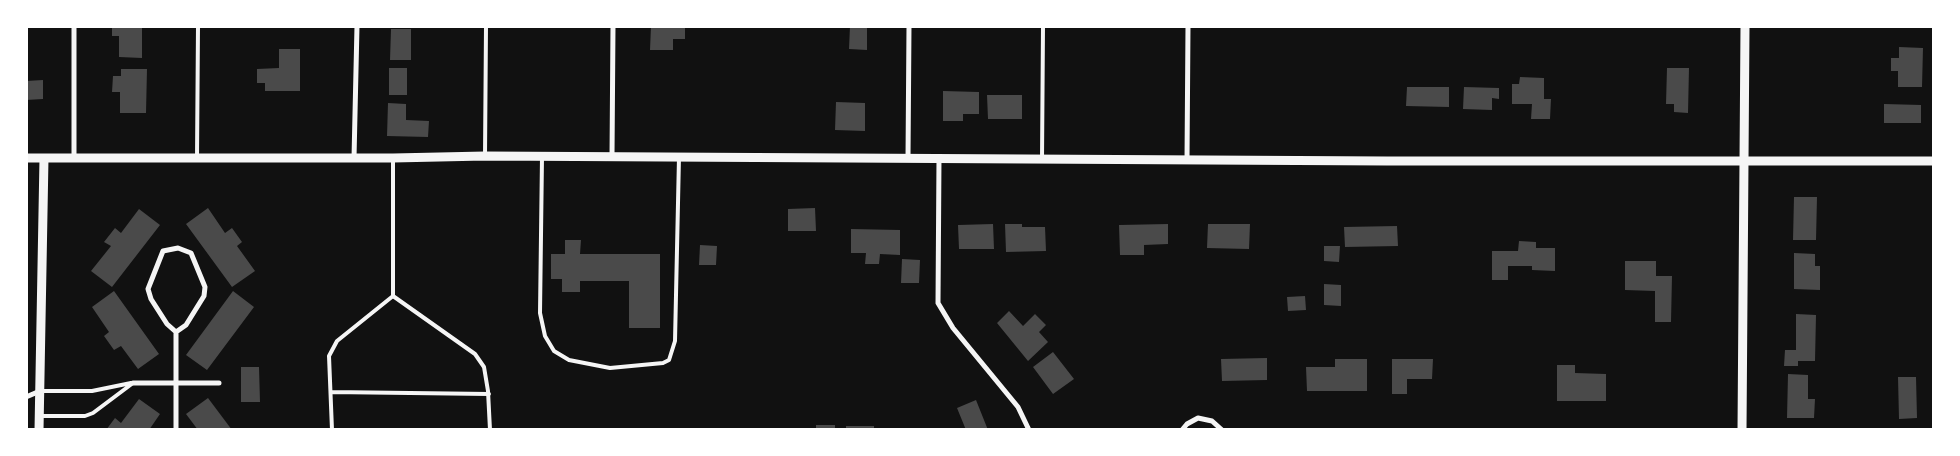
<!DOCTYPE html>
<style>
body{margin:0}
#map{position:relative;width:1960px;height:456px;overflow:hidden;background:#111;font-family:Overpass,sans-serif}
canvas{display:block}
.frame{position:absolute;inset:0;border:28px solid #fff;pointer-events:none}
</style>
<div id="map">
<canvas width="1960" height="456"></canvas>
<div class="frame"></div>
</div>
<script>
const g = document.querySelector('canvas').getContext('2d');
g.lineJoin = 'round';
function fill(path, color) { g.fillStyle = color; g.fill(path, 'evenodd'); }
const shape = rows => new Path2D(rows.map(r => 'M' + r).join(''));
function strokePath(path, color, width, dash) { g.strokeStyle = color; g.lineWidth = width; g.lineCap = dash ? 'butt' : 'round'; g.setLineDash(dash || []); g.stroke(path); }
fill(shape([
 [112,26,142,26,142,58,119,57,119,36,112,36],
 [651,26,685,26,685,39,673,39,673,50,650,50],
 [850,26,867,26,867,50,849,49],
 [391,29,411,29,411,60,390,60],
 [1899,47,1923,48,1922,87,1898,87,1898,71,1891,71,1891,58,1899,58],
 [279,49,300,49,300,91,265,91,265,83,257,83,257,69,279,68],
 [389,68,407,68,407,95,389,95],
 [1667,68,1689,68,1688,113,1674,112,1674,104,1666,104],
 [121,69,147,69,146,113,120,113,120,92,112,92,113,76,121,76],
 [1520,77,1544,78,1544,99,1551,99,1550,119,1531,119,1532,104,1512,104,1512,84,1519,84],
 [43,80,43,99,26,100,26,81],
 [1407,87,1449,87,1449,107,1406,106],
 [1464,87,1499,88,1499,99,1492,98,1492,110,1463,109],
 [943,91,979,92,979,114,963,114,963,121,943,121],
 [987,95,1022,95,1022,119,988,119],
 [836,102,865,103,865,131,835,130],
 [388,103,406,104,406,120,429,121,428,137,387,136],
 [1884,104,1921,105,1921,123,1884,123],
 [1794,197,1817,197,1816,240,1793,240],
 [208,208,225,233,232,228,242,242,237,246,255,271,232,287,186,224],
 [815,208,816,231,788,231,788,209],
 [139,209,160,225,112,287,91,271,111,246,104,242,115,228,121,233],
 [993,224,994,249,959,249,958,225],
 [1005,224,1022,224,1022,227,1045,227,1046,251,1006,252],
 [1168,224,1168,244,1144,245,1144,255,1120,255,1119,225],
 [1208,224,1250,224,1249,249,1207,248],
 [1397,226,1398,246,1345,247,1344,227],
 [851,229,900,230,900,255,880,254,879,264,865,264,866,253,851,253],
 [565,240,581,240,580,254,660,254,660,328,629,328,629,281,580,281,580,292,562,292,562,279,551,279,551,254,565,254],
 [1519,241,1536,242,1536,248,1555,248,1555,271,1532,270,1532,266,1508,266,1508,280,1492,280,1492,251,1518,251],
 [700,245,717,246,716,265,699,265],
 [1324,246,1340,246,1339,262,1324,261],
 [1794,253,1815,254,1815,266,1820,266,1820,290,1794,289],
 [902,259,920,260,919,283,901,283],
 [1625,261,1656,261,1656,276,1672,276,1671,322,1655,322,1655,291,1625,290],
 [1324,284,1341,285,1341,306,1324,305],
 [114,291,159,354,138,369,121,346,114,350,104,336,109,332,92,307],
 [233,291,254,307,207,370,186,355],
 [1305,296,1306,310,1288,311,1287,297],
 [1009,311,1023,326,1035,314,1046,325,1039,332,1048,342,1028,361,997,323],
 [1796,314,1816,315,1815,361,1798,361,1798,366,1784,366,1785,350,1796,350],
 [1053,352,1074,379,1053,394,1033,367],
 [1267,358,1267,380,1222,381,1221,359],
 [1335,359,1367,359,1367,391,1307,391,1306,367,1335,367],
 [1392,359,1433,359,1432,379,1407,379,1407,394,1392,394],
 [1557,365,1575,365,1575,373,1606,374,1606,401,1557,401],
 [241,367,259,367,260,402,241,402],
 [1788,374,1808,375,1808,399,1815,399,1814,418,1787,418],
 [1898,377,1916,377,1917,418,1899,419],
 [208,398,232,430,198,430,186,414],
 [139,399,160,414,149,430,106,430,115,418,121,423],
 [976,400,988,430,966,430,957,408],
 [816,425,835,425,835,430,816,430],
 [846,426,874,426,874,430,846,430]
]), '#4a4a4a');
strokePath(shape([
 [485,156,486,26],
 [542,157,540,313,545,336,554,351,569,360,610,368,663,363,669,360,675,341,679,157],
 [197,158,198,26],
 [393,158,393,296],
 [1042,159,1043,26],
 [393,296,475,354,484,367,488,391,490,430],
 [40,391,92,391,131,383],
 [331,392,489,394],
 [39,416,85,416,93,413,133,383],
 [332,430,329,356,337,341,393,296]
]), '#f5f5f5', 4);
strokePath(shape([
 [74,26,74,158],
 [612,156,613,26],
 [354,158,357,26],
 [908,158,909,26],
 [939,158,938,303,953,328,1018,407,1029,430],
 [1187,160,1188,26],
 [176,332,186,325,204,296,205,287,191,253,178,248,163,251,148,289,151,299,167,324,176,332,176,383,219,383],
 [133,383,176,383,176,430],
 [26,397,40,391],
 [1182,430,1187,424,1198,418,1212,421,1222,430]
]), '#f5f5f5', 5);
strokePath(shape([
 [26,158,393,158,485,156,1387,161,1934,161],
 [39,430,44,158],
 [1742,430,1745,26]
]), '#f5f5f5', 9);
</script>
